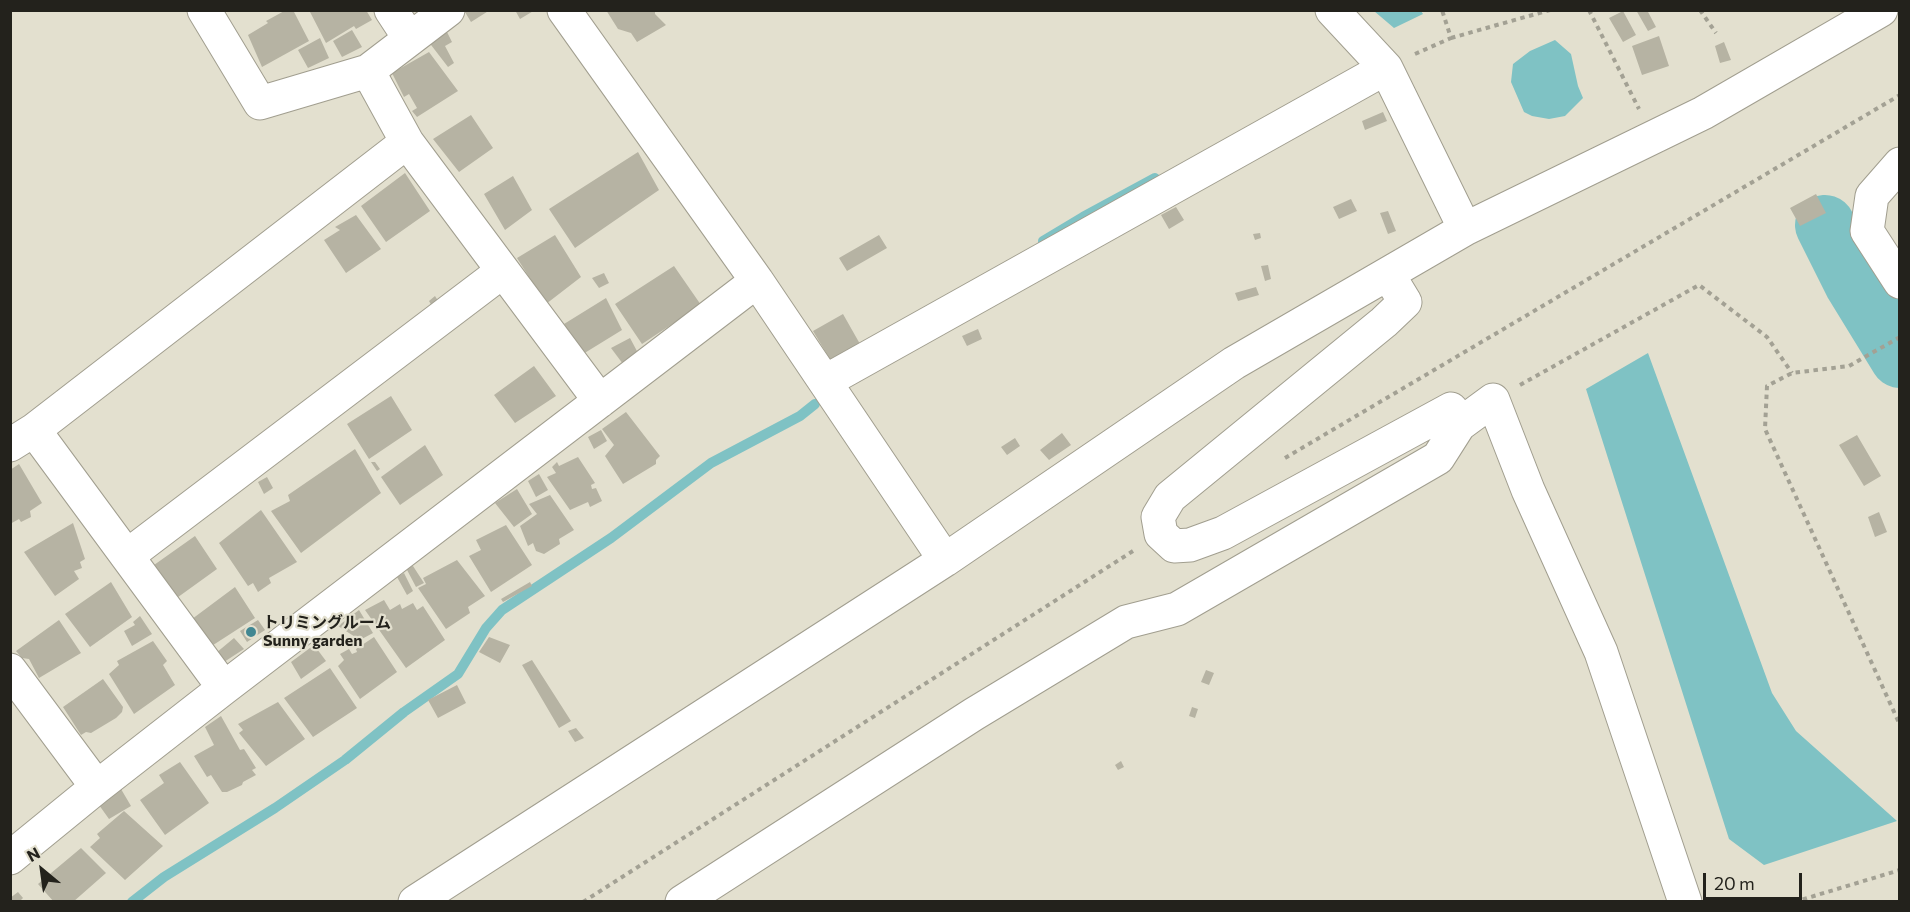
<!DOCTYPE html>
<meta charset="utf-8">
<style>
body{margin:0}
#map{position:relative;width:1910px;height:912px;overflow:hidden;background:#e3e0cf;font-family:Commissioner,sans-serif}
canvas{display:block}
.frame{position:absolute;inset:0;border:12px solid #23221c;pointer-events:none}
.north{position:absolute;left:12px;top:840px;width:60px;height:60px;-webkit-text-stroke:4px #e3e0cf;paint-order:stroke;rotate:331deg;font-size:16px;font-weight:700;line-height:24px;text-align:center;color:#23221c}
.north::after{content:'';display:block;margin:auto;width:21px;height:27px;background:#23221c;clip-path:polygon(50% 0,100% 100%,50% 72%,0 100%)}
.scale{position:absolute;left:1703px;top:873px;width:99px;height:27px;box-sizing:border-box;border:3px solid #23221c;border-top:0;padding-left:8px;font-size:18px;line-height:21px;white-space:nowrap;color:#23221c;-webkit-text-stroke:4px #e3e0cf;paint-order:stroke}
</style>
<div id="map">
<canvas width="1910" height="912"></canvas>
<div class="frame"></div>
<div class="north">N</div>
<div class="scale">20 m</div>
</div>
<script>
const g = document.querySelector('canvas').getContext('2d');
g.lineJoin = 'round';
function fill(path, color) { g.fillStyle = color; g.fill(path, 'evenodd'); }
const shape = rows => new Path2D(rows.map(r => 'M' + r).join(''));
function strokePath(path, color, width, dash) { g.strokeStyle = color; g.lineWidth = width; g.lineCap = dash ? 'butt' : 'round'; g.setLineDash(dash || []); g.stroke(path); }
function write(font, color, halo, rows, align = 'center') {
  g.font = font + ' Commissioner,"Noto Sans JP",sans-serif'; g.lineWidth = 4.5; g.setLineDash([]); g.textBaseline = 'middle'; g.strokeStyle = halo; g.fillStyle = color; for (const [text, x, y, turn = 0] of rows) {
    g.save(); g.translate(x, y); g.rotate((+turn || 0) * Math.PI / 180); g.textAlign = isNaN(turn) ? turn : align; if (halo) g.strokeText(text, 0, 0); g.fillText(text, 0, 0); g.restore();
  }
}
fill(shape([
 [1374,11,1421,11,1423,14,1394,28],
 [1555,40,1571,54,1578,86,1583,98,1565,116,1549,119,1532,116,1524,112,1511,82,1513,64,1530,51],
 [1648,353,1772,693,1796,731,1897,821,1764,865,1729,839,1586,389]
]), '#7fc2c4');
strokePath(shape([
 [1043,241,1083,217,1155,178],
 [132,902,164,877,275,808,345,760,404,712,458,674,486,628,502,610,611,538,711,463,800,416,815,404]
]), '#7fc2c4', 10);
strokePath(shape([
 [1825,225,1854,283,1900,358]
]), '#7fc2c4', 60);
fill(shape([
 [286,10,293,10,309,41,262,67,248,35,268,23,266,21],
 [309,10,366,10,372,20,356,29,354,26,326,43],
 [468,10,490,10,471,22,465,12],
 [515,10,535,10,520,19],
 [606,10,655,10,655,14,666,25,637,42,631,33,618,29],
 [1636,10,1647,10,1656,27,1648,31],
 [1623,11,1636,35,1623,42,1609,18],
 [445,28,452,42,445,46,454,63,448,67,428,41],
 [352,30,362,47,342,57,333,41],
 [1659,36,1669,66,1642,75,1632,46],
 [320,38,329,58,308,68,298,50],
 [1724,42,1731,60,1720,63,1715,46],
 [429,52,458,91,417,117,412,111,417,108,409,94,404,97,392,73],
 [1383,112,1387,121,1365,130,1362,121],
 [471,115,493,148,459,172,433,139],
 [638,152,659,190,575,248,549,209],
 [405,173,430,211,386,242,361,206],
 [513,176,532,210,505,230,484,194],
 [1816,194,1826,213,1800,226,1790,208],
 [1351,199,1357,211,1339,219,1333,207],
 [1176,207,1184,220,1169,229,1161,215],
 [1388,211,1396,231,1388,234,1380,213],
 [356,215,381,249,346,273,324,240,340,230,335,227],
 [1260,233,1261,238,1255,240,1253,234],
 [555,235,581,277,546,304,517,258],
 [879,235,887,248,847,271,839,258],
 [1268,265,1271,279,1265,281,1261,266],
 [674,266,701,305,642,344,615,304],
 [604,273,609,283,599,288,592,278],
 [1256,287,1259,295,1238,301,1235,293],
 [435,296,440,304,433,308,429,301],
 [606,298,622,330,583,354,564,324],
 [843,314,860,344,831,361,813,331],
 [978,329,982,339,967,346,962,336],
 [630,338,638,353,623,364,611,348],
 [534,366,556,396,515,423,494,395],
 [391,396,412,430,369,459,347,424],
 [626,412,660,456,656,460,656,464,623,484,605,456,614,445,602,429],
 [601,430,607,441,594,449,588,437],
 [1062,433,1071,445,1049,460,1040,450],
 [1857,435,1881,476,1864,486,1839,445],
 [1015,438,1020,446,1007,455,1001,447],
 [425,445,443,475,400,505,381,477],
 [355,449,381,493,301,553,271,511,290,501,288,495],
 [578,457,595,483,591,485,592,489,596,488,602,501,590,507,588,502,570,510,547,477,556,473,552,467,557,462,559,466],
 [371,462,375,462,380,469,377,471],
 [19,464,42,503,30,511,31,517,21,522,19,519,10,524,10,470],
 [539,474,548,490,536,497,528,481],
 [267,477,273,488,264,494,258,482],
 [517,489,532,514,514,527,495,503],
 [550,495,574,530,559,539,560,544,544,554,536,551,533,543,528,546,520,526,537,514,529,504],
 [261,510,297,562,269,578,271,583,258,592,253,583,248,586,219,543],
 [1879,512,1887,532,1875,537,1868,517],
 [73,523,85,559,80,562,82,568,74,571,79,579,55,596,24,552],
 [506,525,532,565,491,592,469,556,481,550,476,540],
 [195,536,217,569,174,600,154,565],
 [457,560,485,596,468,607,470,613,446,629,418,588,426,584,423,578],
 [413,566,424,583,416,587,406,568],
 [404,573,413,591,407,595,397,577],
 [111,582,132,617,90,647,65,614],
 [530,582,532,586,503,602,501,599],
 [235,587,255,618,207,649,184,625],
 [384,600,390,610,400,604,402,609,413,603,417,610,423,606,445,640,406,668,365,610],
 [359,610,373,633,360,640,338,626],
 [140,616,152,634,132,646,124,631,135,625,133,622],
 [59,620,81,653,39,678,29,659,22,658,16,651],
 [258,620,265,630,247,642,240,631],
 [374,637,397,672,360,699,338,666,344,660,340,654,349,649,352,654,357,652,356,649],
 [489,637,510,645,500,663,479,652],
 [234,638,244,649,224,662,216,653],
 [153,641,167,661,163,665,175,685,134,714,109,674,119,665,117,661],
 [314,645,326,661,301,679,291,662],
 [532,660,571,721,559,728,522,665],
 [330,668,357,708,313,737,284,698],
 [1206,670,1214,673,1209,685,1201,682],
 [103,679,123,707,122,712,116,718,91,733,86,732,81,735,63,707],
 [457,685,466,703,438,718,428,700],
 [278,702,305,739,266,766,239,733,243,730,238,724],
 [1192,707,1198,709,1195,718,1189,716],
 [221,716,240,750,244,749,256,768,252,770,256,775,243,782,242,785,227,792,222,792,211,775,207,777,194,756,214,745,205,727],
 [576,728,584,738,575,742,568,731],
 [1121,761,1124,767,1118,770,1115,765],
 [180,762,209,803,165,835,140,800,164,783,159,775],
 [121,789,131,806,109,819,99,805],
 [124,811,163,846,125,880,90,847,100,838,97,834],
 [81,848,106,873,73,902,54,902,38,884],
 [18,892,23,898,19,902,10,902,10,898]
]), '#b6b3a3');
const minor = shape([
 [204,10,260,103,368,71],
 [391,10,410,39],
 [448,10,368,71,407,142,600,401],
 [564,10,757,281,945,560],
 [1332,10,1386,68,1465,229],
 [1900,164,1872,196,1867,231,1900,282],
 [1388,274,1405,302,1384,322,1170,497,1158,517,1161,534,1174,546,1190,545,1223,533,1451,409,1459,425],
 [826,381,1386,68],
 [34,430,224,688],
 [10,445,34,430,407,142],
 [127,556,503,271],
 [10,670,97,787],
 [10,858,97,787,224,688,757,281],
 [415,902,945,560,1234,363,1465,229,1703,113,1881,10],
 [682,902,974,714,1126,622,1177,609,1438,458,1459,425,1493,400,1528,490,1601,652,1685,902]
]);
strokePath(minor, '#a19e8f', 35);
strokePath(shape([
 [1589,10,1639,109],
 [1700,10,1716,33],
 [1451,38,1550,10],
 [1415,54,1451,38,1442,10],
 [1900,337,1849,366,1792,373,1767,386,1765,429,1900,725],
 [1520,385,1699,285,1767,337,1792,373],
 [1285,458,1900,95],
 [583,902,1133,551],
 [1794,902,1900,870]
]), '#a3a194', 4, [4.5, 4.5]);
strokePath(minor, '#fff', 33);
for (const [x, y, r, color] of [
 [251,632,6,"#418792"]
]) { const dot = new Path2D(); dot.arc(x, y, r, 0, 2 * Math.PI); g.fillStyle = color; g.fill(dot); strokePath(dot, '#e3e0cf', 2); }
write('bold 16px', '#23221c', '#e3e0cf', [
 ["トリミングルーム",263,623],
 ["Sunny garden",263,641]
], 'left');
</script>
